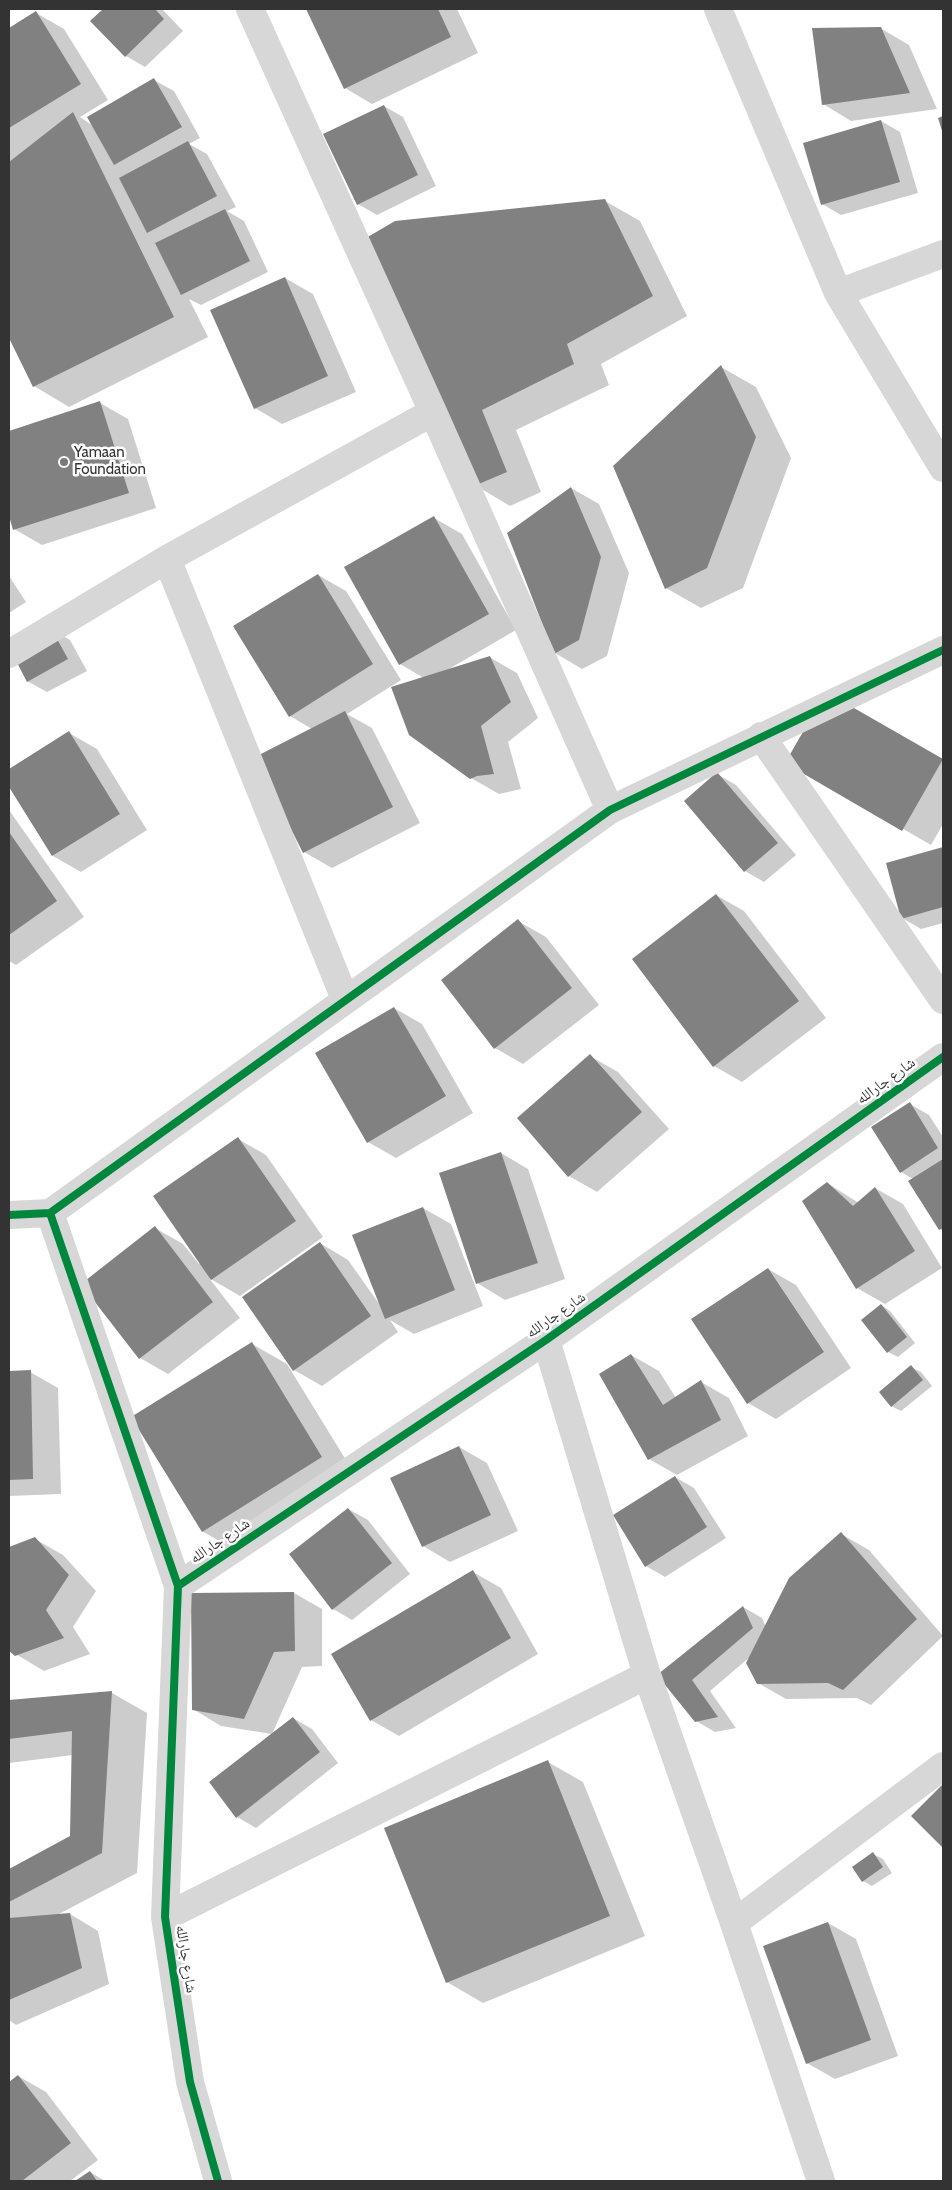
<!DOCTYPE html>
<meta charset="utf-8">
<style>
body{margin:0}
#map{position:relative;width:952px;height:2190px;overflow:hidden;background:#fff;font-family:Cabin,sans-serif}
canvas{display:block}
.frame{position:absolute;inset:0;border:10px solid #333;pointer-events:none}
</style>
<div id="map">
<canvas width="952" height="2190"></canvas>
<div class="frame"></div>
</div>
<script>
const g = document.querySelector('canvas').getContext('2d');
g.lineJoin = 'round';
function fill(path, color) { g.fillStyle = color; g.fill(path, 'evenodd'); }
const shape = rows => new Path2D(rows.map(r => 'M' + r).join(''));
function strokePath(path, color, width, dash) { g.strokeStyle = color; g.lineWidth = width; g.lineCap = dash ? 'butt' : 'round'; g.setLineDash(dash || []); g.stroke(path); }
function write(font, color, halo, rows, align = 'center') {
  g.font = font + ' Cabin,"Noto Naskh Arabic",sans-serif'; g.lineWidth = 5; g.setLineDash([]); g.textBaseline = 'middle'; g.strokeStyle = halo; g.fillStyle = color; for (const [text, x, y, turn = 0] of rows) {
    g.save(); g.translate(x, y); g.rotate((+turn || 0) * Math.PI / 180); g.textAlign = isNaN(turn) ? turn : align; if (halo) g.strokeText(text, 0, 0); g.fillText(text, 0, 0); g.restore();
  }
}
fill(shape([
 [105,9,162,9,183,31,145,67,126,56,92,21],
 [307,9,457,9,478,53,372,104,345,88],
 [36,13,64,29,108,100,80,117,92,125,154,80,174,91,200,138,189,144,207,154,236,207,227,211,244,221,268,272,201,305,189,299,208,337,69,407,34,386,9,335,9,30],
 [880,28,909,45,937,109,851,121,823,104],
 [384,106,403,117,436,186,377,215,358,204],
 [881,121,900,132,918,193,841,215,822,204,804,144],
 [605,201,640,221,687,316,601,364,609,385,516,430,541,492,510,506,475,485,356,245],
 [285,278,313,294,356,392,282,424,255,408],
 [721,367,756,387,791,458,743,588,701,608,666,588],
 [100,403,128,419,156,508,42,545,14,529,9,512,9,432],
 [571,488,599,504,629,573,607,656,582,669,555,653],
 [434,518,462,534,516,630,449,669,489,657,517,673,538,718,508,742,521,789,499,794,471,778,424,678,400,664,346,568],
 [318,575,346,591,401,680,347,714,372,728,420,823,332,868,304,852,312,729,290,716],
 [9,576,26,602,9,613],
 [51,629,70,640,87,671,47,692,27,681],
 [827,693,943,761,943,824,931,845,787,762],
 [69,733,97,749,147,830,81,872,53,856,9,785,9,770],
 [717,774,736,785,796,855,764,882,745,871,685,801],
 [9,810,84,917,16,965,9,961],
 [943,848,943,923,921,929,902,918,887,864],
 [716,895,744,911,826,1018,742,1082,714,1066,634,959],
 [518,921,546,937,599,1005,523,1064,495,1048],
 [394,1008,422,1024,473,1113,396,1158,368,1142,317,1054],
 [590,1056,618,1072,669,1129,597,1192,569,1176,519,1118],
 [910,1104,929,1115,943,1137,943,1231,940,1229,910,1181,913,1179,901,1172],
 [238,1139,266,1155,323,1237,240,1296,209,1278,240,1318,168,1374,140,1358,155,1228,183,1244,199,1264,200,1263],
 [501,1153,528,1169,565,1279,505,1300,477,1283],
 [827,1183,859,1203,875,1188,903,1204,942,1268,885,1304,857,1288],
 [423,1208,451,1224,483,1306,414,1334,390,1320,398,1332,322,1386,294,1370,320,1243,348,1260,380,1305],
 [768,1269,796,1285,851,1368,776,1419,748,1403],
 [881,1305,890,1311,915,1343,898,1357,888,1352],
 [252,1344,287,1364,357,1478,238,1552,202,1531],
 [631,1355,659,1371,676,1398,701,1382,729,1398,748,1436,677,1475,649,1459],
 [911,1367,921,1372,932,1386,901,1411,891,1406],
 [9,1372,30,1372,58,1388,61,1494,9,1496],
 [459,1447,487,1463,518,1531,450,1562,423,1546],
 [675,1477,694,1488,726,1538,665,1577,646,1566],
 [348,1509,368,1520,410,1574,352,1620,333,1609],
 [841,1534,869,1550,943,1636,871,1705,857,1698,786,1699,758,1683,751,1656,710,1691,736,1728,715,1732,696,1721,659,1675,743,1607,762,1618,766,1627],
 [35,1539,63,1555,96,1591,73,1627,90,1654,44,1671,9,1650,9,1548],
 [473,1572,501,1588,538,1654,399,1736,371,1720],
 [294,1593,322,1609,322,1666,302,1667,272,1734,221,1726,193,1709],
 [112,1693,147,1713,137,1873,57,1915,70,1914,98,1931,109,1984,16,2025,9,2020,9,1870,71,1837,73,1755,9,1763,9,1702],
 [293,1718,312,1729,338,1763,256,1828,237,1817],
 [548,1762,583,1782,645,1936,483,2003,447,1982,385,1828],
 [943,1786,943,1847,913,1816],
 [873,1854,883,1859,892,1873,872,1886,863,1881],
 [828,1923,856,1939,898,2056,835,2079,807,2063],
 [18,2076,46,2092,98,2160,70,2181,9,2181,9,2083],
 [90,2172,105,2181,77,2181]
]), '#0003');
fill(shape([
 [103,9,155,9,164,19,125,57,90,21],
 [306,9,438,9,451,37,344,89],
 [36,11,81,84,9,128,9,28],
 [881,27,910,93,822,105,812,28],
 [154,78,182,127,114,165,87,117],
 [384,105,418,175,357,205,323,134],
 [73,112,174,317,33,387,9,338,9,162],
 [943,116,943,134,938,118],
 [881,120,900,182,821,205,803,143],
 [188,141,217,196,147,233,119,178],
 [605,199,653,296,567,344,574,364,482,410,507,472,474,486,354,245,395,221],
 [225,209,250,261,181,295,155,243],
 [285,277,328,376,254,409,210,310],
 [721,365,756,437,707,568,665,589,613,466],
 [100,401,129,493,13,530,9,516,9,431],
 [571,487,601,557,579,640,554,654,507,533],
 [434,516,489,614,399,665,344,567],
 [318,574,373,664,289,717,233,626],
 [51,628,68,659,27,682,10,649],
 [490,656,511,702,481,726,494,774,477,776,470,779,409,735,391,687],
 [826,692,943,759,902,831,785,763],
 [345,711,393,807,303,853,255,757],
 [69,731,120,814,52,856,9,787,9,769],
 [717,772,778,843,744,872,684,801],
 [9,832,57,901,9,935],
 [943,847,943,907,901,919,886,863],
 [716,894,799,1001,713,1067,632,959],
 [518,919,572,988,494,1049,441,980],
 [394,1007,446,1096,367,1143,315,1053],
 [590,1054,642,1112,568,1177,517,1118],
 [910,1102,938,1148,900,1173,871,1127],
 [238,1137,296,1221,211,1280,153,1196],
 [501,1152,538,1263,476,1284,439,1173],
 [943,1159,943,1228,939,1230,908,1181],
 [827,1182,853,1206,875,1187,915,1251,856,1289,802,1201],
 [423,1207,455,1290,385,1319,352,1235],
 [155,1226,213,1302,139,1359,81,1284],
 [320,1242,371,1316,293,1371,242,1297],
 [768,1268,824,1352,747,1404,691,1319],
 [881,1304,907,1337,887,1353,861,1320],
 [252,1342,322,1457,202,1532,131,1417],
 [631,1354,663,1405,701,1380,721,1420,648,1460,599,1374],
 [911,1365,923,1380,891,1407,879,1392],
 [31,1370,33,1479,9,1480,9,1371],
 [459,1446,491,1515,422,1547,390,1478],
 [675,1476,707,1527,645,1567,613,1515],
 [348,1508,392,1563,332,1610,289,1554],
 [841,1532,917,1619,843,1690,828,1683,757,1684,746,1663,789,1578],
 [35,1537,69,1575,46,1610,64,1638,15,1656,9,1651,9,1547],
 [473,1570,511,1638,370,1721,331,1654],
 [294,1592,295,1651,274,1652,244,1719,192,1710,191,1593],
 [743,1606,753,1628,692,1680,718,1717,695,1722,657,1675],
 [112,1691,102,1853,9,1902,9,1869,70,1836,72,1731,9,1739,9,1700],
 [293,1717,320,1752,236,1818,209,1782],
 [548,1760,610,1916,446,1983,384,1828],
 [943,1784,943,1846,942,1847,911,1816],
 [873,1852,883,1867,862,1882,852,1867],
 [70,1913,82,1968,9,2000,9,1918],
 [828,1922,871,2040,806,2064,763,1946],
 [18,2075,71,2143,22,2181,9,2181,9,2082],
 [90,2171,97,2181,75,2181]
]), '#818181');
strokePath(shape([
 [250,9,433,412,610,810],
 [718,9,838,293,943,468],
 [838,293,943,254],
 [167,559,345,999],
 [9,654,167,559,433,412],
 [761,736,943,1000],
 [50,1213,178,1586,165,1917,190,2082,218,2181],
 [9,1215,50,1213,610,810,943,650],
 [546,1340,647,1675,734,1923,821,2181],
 [178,1586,546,1340,943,1057],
 [165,1917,647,1675],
 [734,1923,943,1766]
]), '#d7d7d7', 28);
strokePath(shape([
 [50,1213,178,1586,165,1917,190,2082,218,2181],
 [9,1215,50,1213,610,810,943,650],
 [178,1586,546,1340,943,1057]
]), '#00873e', 8);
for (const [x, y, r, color] of [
 [64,462,5,"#7a7a7a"]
]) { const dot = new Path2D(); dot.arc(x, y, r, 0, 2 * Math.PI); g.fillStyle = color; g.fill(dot); strokePath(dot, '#fff', 2); }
write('15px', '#333', '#fff', [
 ["Yamaan",74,453],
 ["Foundation",74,470]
], 'left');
write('15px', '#333', '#fff', [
 ["شارع جارالله",886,1081,-36],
 ["شارع جارالله",556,1315,-35],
 ["شارع جارالله",220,1541,-34],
 ["شارع جارالله",186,1959,81]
]);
</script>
